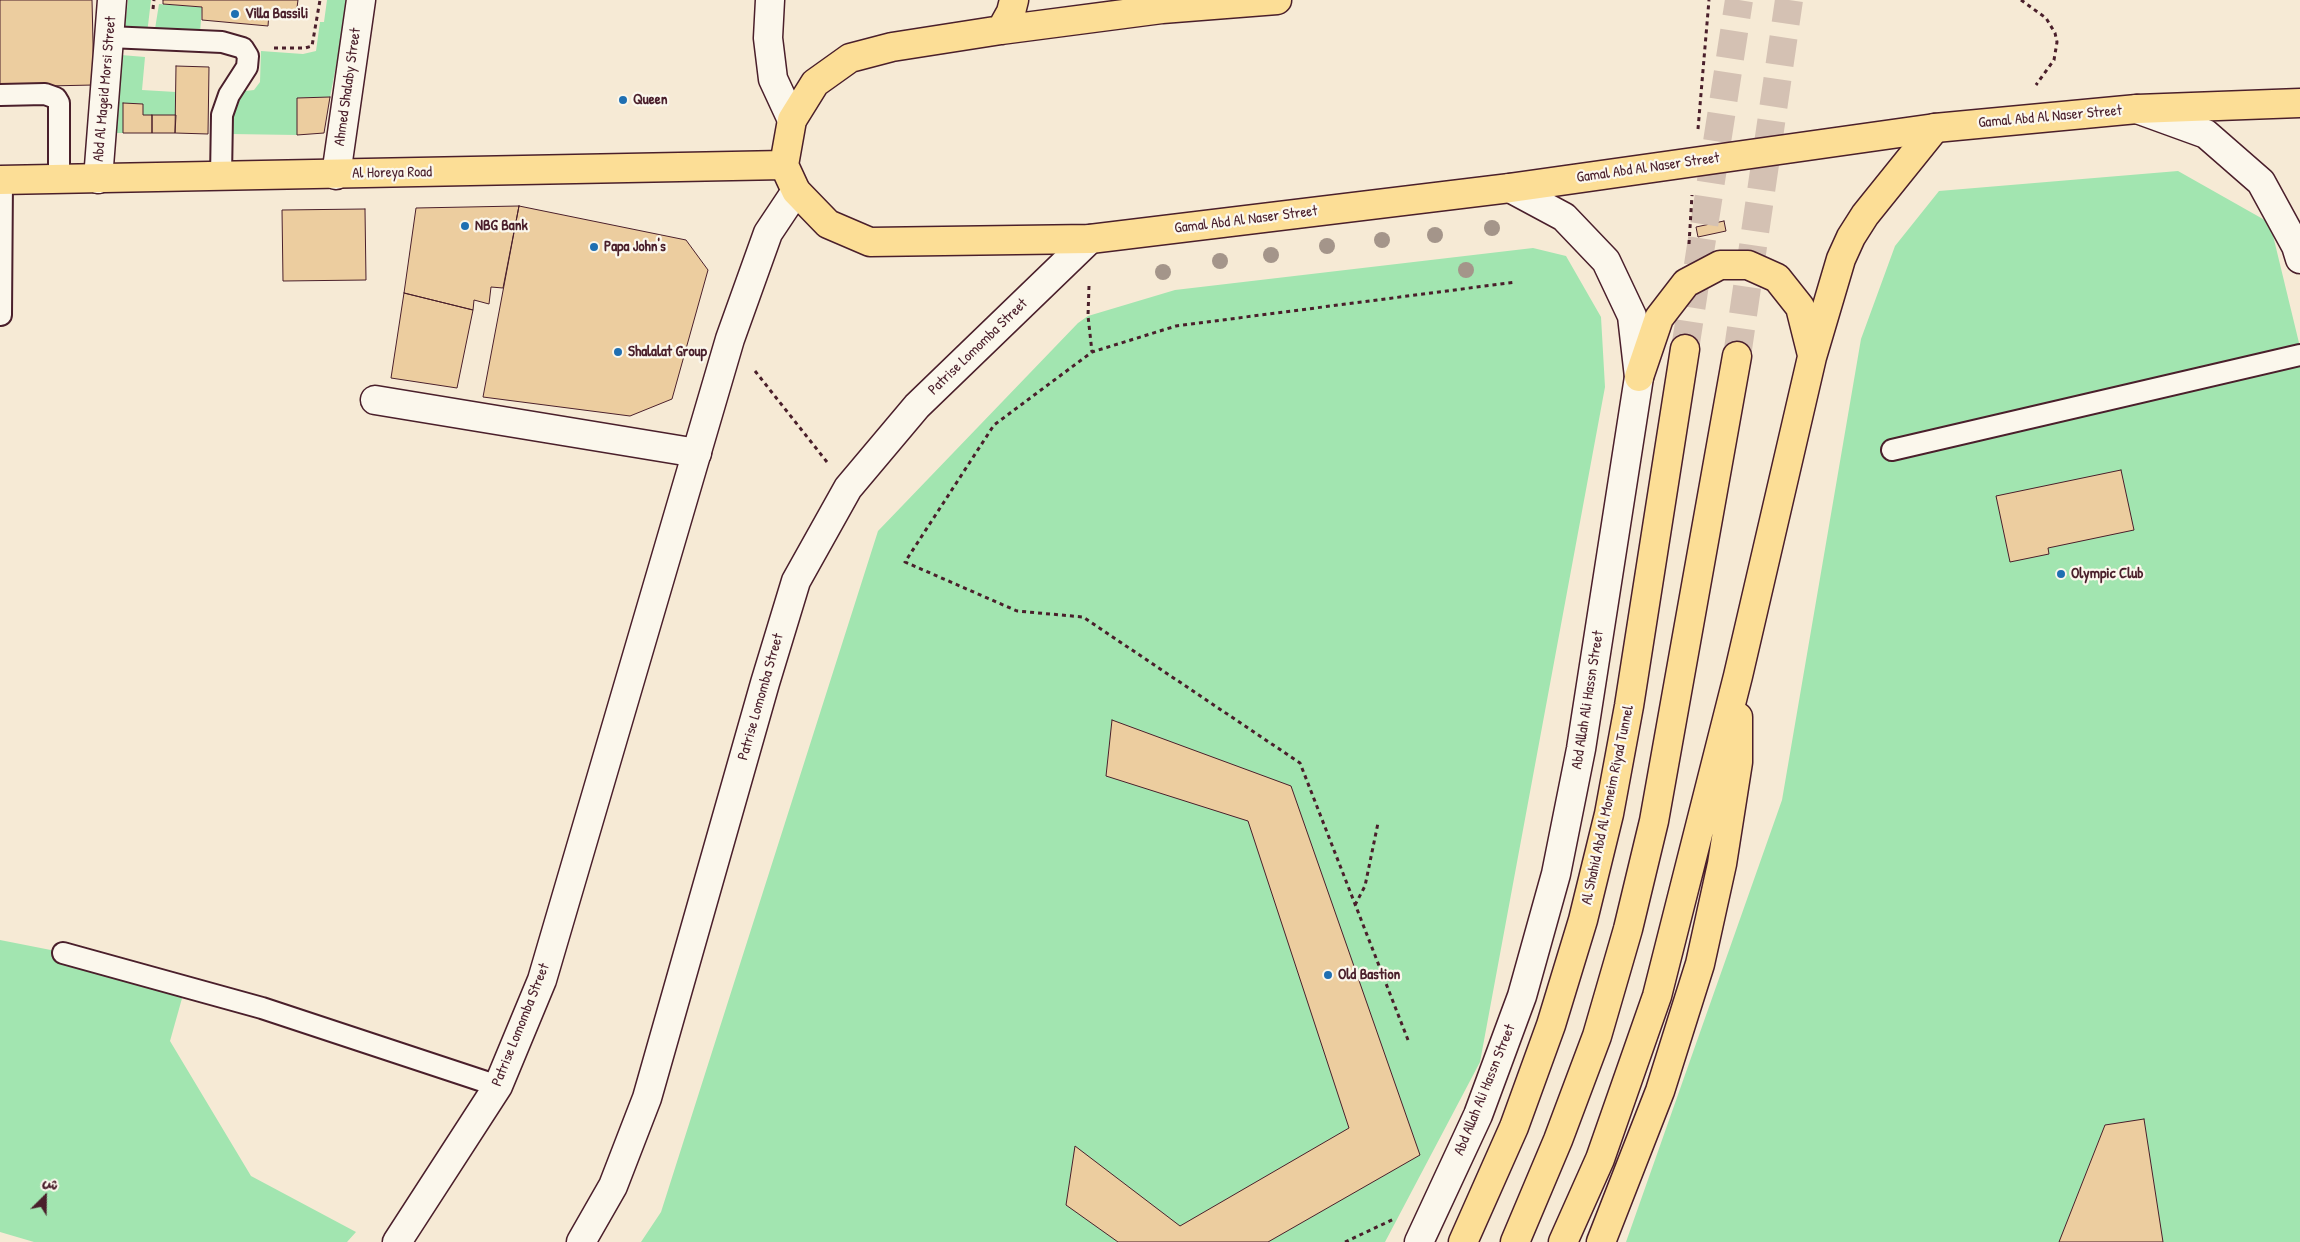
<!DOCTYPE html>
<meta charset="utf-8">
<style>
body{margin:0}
#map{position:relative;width:2300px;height:1242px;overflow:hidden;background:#f6ead5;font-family:"Patrick Hand","Playpen Sans Arabic",sans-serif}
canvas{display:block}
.north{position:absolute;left:20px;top:1172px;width:50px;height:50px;-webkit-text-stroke:4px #fbf7ec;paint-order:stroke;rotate:23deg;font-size:14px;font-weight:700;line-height:20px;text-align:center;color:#4a1f2b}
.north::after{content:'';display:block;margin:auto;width:18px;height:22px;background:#4a1f2b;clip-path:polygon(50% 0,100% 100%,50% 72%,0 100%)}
</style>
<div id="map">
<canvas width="2300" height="1242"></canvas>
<div class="north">ش</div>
</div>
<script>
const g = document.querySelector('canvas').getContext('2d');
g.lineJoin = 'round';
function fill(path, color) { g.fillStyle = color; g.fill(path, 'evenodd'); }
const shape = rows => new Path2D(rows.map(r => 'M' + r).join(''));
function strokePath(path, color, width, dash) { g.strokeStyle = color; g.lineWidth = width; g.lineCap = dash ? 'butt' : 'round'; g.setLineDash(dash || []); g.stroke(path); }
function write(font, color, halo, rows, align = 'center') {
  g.font = font + ' "Patrick Hand",sans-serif'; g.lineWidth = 4.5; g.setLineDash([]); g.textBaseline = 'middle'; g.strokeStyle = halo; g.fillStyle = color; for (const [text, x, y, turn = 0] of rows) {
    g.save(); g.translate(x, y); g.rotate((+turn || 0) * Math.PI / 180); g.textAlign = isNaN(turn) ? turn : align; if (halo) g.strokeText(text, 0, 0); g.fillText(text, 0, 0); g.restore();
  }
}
fill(shape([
 [128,0,151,0,147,34,124,34],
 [327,0,349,0,330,97,297,98,297,135,231,134,231,96,236,92,254,90,260,82,261,51,303,54,316,51,320,22,324,22],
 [159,4,202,7,200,33,155,29],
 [121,55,145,57,142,90,176,92,176,115,143,115,143,104,123,103,123,133,112,133],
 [2178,171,2270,223,2300,347,2300,1242,1626,1242,1782,800,1861,339,1895,246,1939,191],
 [1533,248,1566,256,1601,317,1605,387,1480,1062,1385,1242,641,1242,661,1212,878,531,1078,323,1088,316,1175,290],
 [0,940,188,977,170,1041,251,1176,356,1232,347,1242,34,1242,0,1232]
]), '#a2e5b0');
const building = shape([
 [0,0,92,0,94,85,0,87,0,0],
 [163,0,298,0,296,15,269,13,268,26,202,20,202,7,163,4,163,0],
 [176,66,209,67,208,134,175,133,176,66],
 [330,97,324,133,297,135,297,98,330,97],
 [123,103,143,104,143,115,152,115,152,133,123,133,123,103],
 [152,115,176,115,175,133,152,133,152,115],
 [519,206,686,240,708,270,672,399,630,416,483,397,519,206],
 [519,206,503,288,491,287,489,304,474,300,473,310,404,293,416,208,519,206],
 [365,209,366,280,283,281,282,210,365,209],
 [1724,221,1726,231,1698,237,1696,227,1724,221],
 [404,293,473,310,457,388,391,378,404,293],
 [2121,470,2134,530,2048,548,2049,554,2010,562,1996,496,2121,470],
 [1112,720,1291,786,1420,1155,1268,1242,1118,1242,1066,1205,1075,1146,1180,1226,1349,1128,1248,821,1106,776,1112,720],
 [2144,1119,2163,1242,2059,1242,2105,1125,2144,1119]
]);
fill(building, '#eccd9f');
strokePath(building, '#4a1f2b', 1);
strokePath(shape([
 [1685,349,1739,0],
 [1737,356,1789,0]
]), '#d4c1b3', 28, [28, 14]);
const service = shape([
 [109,37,222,42,243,48,248,56,247,67,229,95,222,115,221,177],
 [0,95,45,94,56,98,59,103,59,179],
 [1,315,2,180],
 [1892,450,2300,355],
 [63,953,262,1008,498,1086]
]);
const minor = shape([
 [336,175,361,0],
 [98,179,112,0],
 [375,400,697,453]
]);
const secondary = shape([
 [770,0,768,38,773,79,792,120],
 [2137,109,2206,134,2261,182,2296,246,2300,259],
 [397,1242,498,1086,542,980,730,339,768,233,796,191],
 [581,1242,613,1186,647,1098,765,683,796,581,848,488,917,406,1090,239],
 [1419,1242,1478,1115,1522,996,1556,874,1581,749,1639,377,1632,316,1606,261,1564,217,1510,188]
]);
const primary = shape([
 [1277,0,1162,9,1001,30,892,47,850,58,815,83,792,120,784,165,796,191,828,224,870,242,1090,239,1510,188,1935,128,2137,109,2300,103],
 [1001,30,1011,12,1014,0],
 [0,180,784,165]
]);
const motorway = shape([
 [1639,377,1659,318,1686,283,1720,265,1748,265,1777,278,1800,307,1812,355],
 [1463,1242,1514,1127,1551,1025,1583,920,1609,814,1629,706,1685,349],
 [1515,1242,1558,1140,1597,1036,1628,929,1654,821,1737,356],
 [1563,1242,1600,1159,1657,996,1738,676,1812,357,1841,259,1851,237,1865,215,1935,128],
 [1601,1242,1660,1091,1700,964,1722,864,1738,762,1738,717]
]);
strokePath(service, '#4a1f2b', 24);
strokePath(minor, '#4a1f2b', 31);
strokePath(secondary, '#4a1f2b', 31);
strokePath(primary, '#4a1f2b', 31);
strokePath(motorway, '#4a1f2b', 31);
strokePath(shape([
 [2021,0,2046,18,2055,33,2057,42,2054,60,2036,85],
 [153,9,154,0],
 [274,48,305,48,312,46,320,0],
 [1698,129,1709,0],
 [1689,244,1692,195],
 [1089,286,1088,316,1092,352],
 [755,371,827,462],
 [1355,905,1365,886,1378,823],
 [1408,1040,1300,763,1083,617,1017,611,905,562,994,425,1092,352,1176,326,1516,282],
 [1345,1242,1394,1219]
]), '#4a1f2b', 3, [4, 4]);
strokePath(service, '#fbf7ec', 20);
strokePath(minor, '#fbf7ec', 28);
strokePath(secondary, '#fbf7ec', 28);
strokePath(primary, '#fcde96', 28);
strokePath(motorway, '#fcde96', 28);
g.fillStyle = '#a4958a';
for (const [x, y] of [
 [1492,228],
 [1435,235],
 [1382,240],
 [1327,246],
 [1271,255],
 [1220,261],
 [1466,270],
 [1163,272]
]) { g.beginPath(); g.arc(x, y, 8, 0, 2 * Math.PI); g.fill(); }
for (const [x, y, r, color] of [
 [235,14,5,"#1f6fb2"],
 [623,100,5,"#1f6fb2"],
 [465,226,5,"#1f6fb2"],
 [594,247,5,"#1f6fb2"],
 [618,352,5,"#1f6fb2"],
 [2061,574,5,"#1f6fb2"],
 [1328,975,5,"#1f6fb2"]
]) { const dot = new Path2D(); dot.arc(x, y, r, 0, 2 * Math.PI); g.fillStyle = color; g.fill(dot); strokePath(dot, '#fbf7ec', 2); }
write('bold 15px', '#4a1f2b', '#fbf7ec', [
 ["Villa Bassili",245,14],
 ["Queen",633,100],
 ["NBG Bank",475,226],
 ["Papa John's",604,247],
 ["Shalalat Group",628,352],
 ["Olympic Club",2071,574],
 ["Old Bastion",1338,975]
], 'left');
write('15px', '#4a1f2b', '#fbf7ec', [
 ["Ahmed Shalaby Street",348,87,-82],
 ["Abd Al Mageid Morsi Street",105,89,-85],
 ["Gamal Abd Al Naser Street",2050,117,-5],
 ["Gamal Abd Al Naser Street",1648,168,-8],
 ["Al Horeya Road",392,173,-1],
 ["Gamal Abd Al Naser Street",1246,220,-7],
 ["Patrise Lomomba Street",978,347,-44],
 ["Patrise Lomomba Street",761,697,-74],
 ["Abd Allah Ali Hassn Street",1588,700,-81],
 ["Al Shahid Abd Al Moneim Riyad Tunnel",1608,805,-78],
 ["Patrise Lomomba Street",521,1025,-68],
 ["Abd Allah Ali Hassn Street",1485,1090,-68]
]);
</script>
